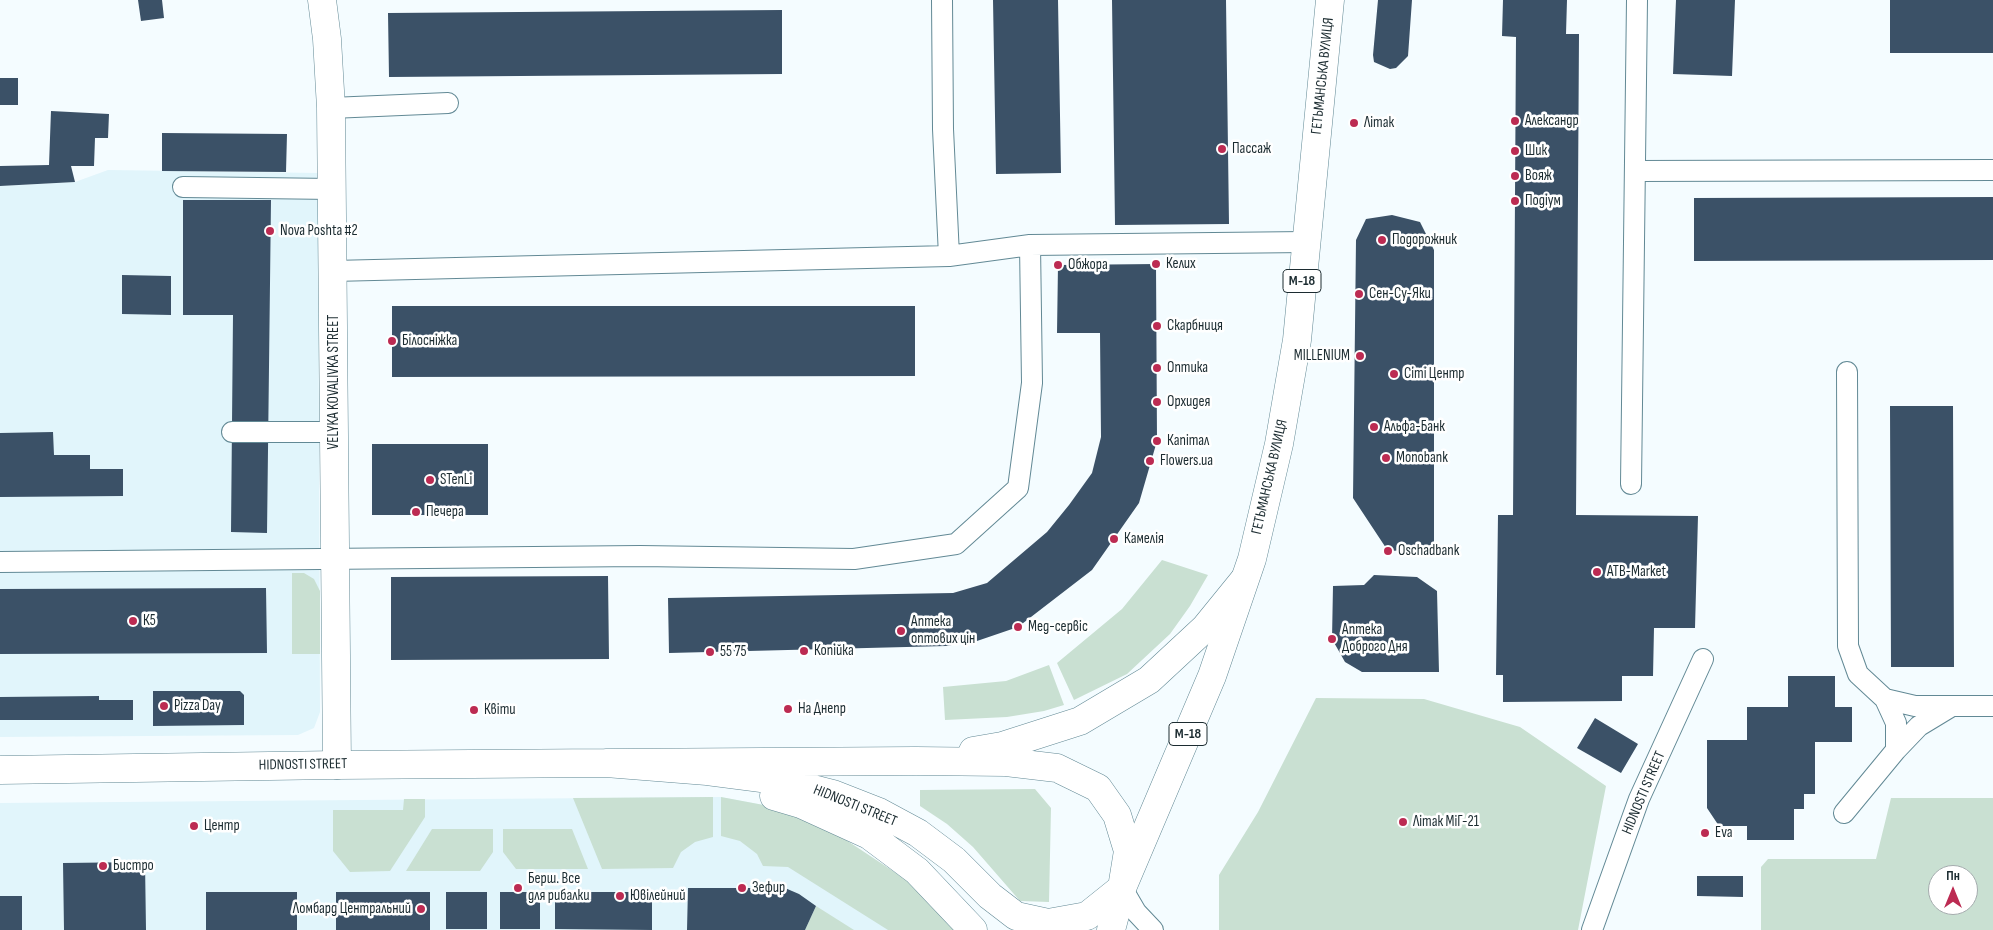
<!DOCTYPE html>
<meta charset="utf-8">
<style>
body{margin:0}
#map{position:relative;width:1993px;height:930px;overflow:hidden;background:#f4fcff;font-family:"Sofia Sans Condensed",sans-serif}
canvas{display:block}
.north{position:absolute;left:1928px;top:865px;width:50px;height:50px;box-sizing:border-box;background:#fff;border:1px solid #a4abad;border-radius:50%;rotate:0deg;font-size:14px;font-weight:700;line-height:20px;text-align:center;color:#1c2c31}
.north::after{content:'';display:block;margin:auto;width:18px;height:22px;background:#bc2b52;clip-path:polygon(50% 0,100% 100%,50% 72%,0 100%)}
</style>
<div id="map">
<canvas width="1993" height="930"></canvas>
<div class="north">Пн</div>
</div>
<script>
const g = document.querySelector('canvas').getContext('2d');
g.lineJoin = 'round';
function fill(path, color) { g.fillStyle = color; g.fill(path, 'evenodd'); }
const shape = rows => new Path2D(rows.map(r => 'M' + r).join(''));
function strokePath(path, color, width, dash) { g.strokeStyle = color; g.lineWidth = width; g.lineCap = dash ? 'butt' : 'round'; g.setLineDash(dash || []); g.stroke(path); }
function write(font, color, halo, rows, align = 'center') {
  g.font = font + ' "Sofia Sans Condensed",sans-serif'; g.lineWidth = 5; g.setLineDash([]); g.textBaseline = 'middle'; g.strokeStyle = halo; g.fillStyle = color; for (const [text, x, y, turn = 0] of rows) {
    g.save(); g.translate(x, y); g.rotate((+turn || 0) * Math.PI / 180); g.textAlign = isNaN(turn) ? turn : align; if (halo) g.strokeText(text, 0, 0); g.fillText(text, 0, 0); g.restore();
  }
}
fill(shape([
 [108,170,318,173,320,712,314,728,298,735,0,737,0,186,75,182],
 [721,797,769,806,955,930,0,930,0,803]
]), '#e1f5fb');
fill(shape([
 [1162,560,1208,575,1190,606,1170,634,1127,674,1074,700,1057,663,1122,609],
 [292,573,304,573,314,579,320,591,320,654,292,654],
 [1049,665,1064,705,1044,711,1007,717,945,720,943,687,1006,681],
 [1316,698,1424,699,1520,727,1606,786,1578,930,1219,930,1219,875,1258,812],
 [1035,789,1051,808,1049,902,1020,901,973,847,947,824,920,806,920,790],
 [713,797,713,837,695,842,681,852,673,868,602,869,573,798],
 [721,797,769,806,837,834,905,879,955,930,888,930,788,867,763,866,757,854,740,841,721,836],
 [1891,798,1993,798,1993,930,1761,930,1761,867,1768,859,1876,859],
 [1938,875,1968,875,1968,905,1938,905],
 [404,799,425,799,425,817,390,871,350,872,333,851,333,810,403,810],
 [432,829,493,829,493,852,480,871,406,871],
 [503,829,572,829,588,869,516,869,503,852],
 [816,906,854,930,805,930]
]), '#c9e0d2');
fill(shape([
 [138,0,162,0,164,18,141,21],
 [993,0,1058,0,1061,173,996,174],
 [1112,0,1226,0,1229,224,1115,225],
 [1378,0,1412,0,1408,56,1396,68,1390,69,1374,62,1373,55],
 [1503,0,1567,0,1566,34,1579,34,1576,515,1698,516,1695,628,1654,628,1653,676,1622,676,1622,701,1503,702,1503,675,1496,675,1498,515,1513,515,1516,37,1502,36],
 [1676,0,1735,0,1732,76,1673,74],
 [1890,0,1993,0,1993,53,1890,53],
 [782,10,782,74,389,77,388,13],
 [0,78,18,78,18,105,0,105],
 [51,111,109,114,108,138,95,138,94,166,71,166,75,182,0,186,0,166,49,165],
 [162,133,287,134,286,172,162,171],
 [1993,197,1993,260,1694,261,1694,198],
 [183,200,271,200,267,533,231,532,233,315,183,315],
 [1392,215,1420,222,1434,250,1434,549,1388,551,1353,498,1356,240,1366,219],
 [1156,264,1157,441,1139,503,1092,570,1018,627,977,641,946,646,669,653,668,598,953,593,987,583,1047,532,1069,505,1092,473,1101,437,1100,333,1057,333,1058,265],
 [122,275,171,276,171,315,122,314],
 [392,306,915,306,915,376,392,377],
 [1890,406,1953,406,1954,667,1891,667],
 [53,432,54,455,90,455,90,469,123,469,123,496,0,497,0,433],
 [372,444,488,444,488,515,372,515],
 [1374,575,1417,577,1437,591,1439,672,1362,672,1345,662,1332,639,1333,586,1364,585],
 [608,576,609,659,391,660,391,577],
 [266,588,267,653,0,654,0,589],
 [1788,676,1835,676,1835,707,1852,707,1852,742,1815,742,1815,794,1804,794,1804,809,1794,809,1794,840,1747,840,1747,826,1719,826,1707,808,1707,740,1747,740,1747,707,1788,707],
 [153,691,240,691,244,695,244,725,153,726],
 [99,696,99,700,133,700,133,720,0,720,0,697],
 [1595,718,1638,744,1621,773,1577,748],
 [145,862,146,930,64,930,63,863],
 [1697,876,1743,876,1743,897,1697,896],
 [688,888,785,888,799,894,816,906,805,930,687,930],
 [206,892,297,892,297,930,206,930],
 [336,892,430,892,430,930,336,930],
 [446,892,487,892,487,929,446,929],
 [500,892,540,892,540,929,500,929],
 [555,892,652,892,652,930,555,929],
 [0,896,22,896,22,930,0,930]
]), '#3b5167');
const service = shape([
 [942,0,943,129,949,256],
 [331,108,448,103],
 [1636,171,1993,170],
 [183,187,332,189],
 [333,271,949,256,1030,245,1306,242],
 [1847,372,1848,646,1858,674,1885,699,1896,723,1896,750],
 [232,432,334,432],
 [1631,484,1637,0],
 [0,562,640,556,854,559,956,544,1018,488,1032,383,1030,245],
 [1885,699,1915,706,1993,706],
 [1844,813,1896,750,1919,726,1952,706],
 [1122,888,1136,912,1153,930],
 [1592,930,1639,799,1703,659]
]);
const minor = shape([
 [322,0,327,39,331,108,337,765]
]);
const secondary = shape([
 [973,751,1002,746,1080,721,1149,680,1205,628,1244,580],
 [0,770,337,765,606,763,916,761,1006,762,1057,768,1098,788,1117,815,1128,851,1122,888,1087,916,1048,923,1016,916,990,896,954,860,918,833,879,812,833,794,777,780,707,771,606,763],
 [774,796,801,804,869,835,917,871,973,930]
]);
const trunk = shape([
 [1111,930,1122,888,1212,676,1252,559,1279,444,1297,340,1330,0]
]);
strokePath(service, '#628995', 22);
strokePath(minor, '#628995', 29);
strokePath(secondary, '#628995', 29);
strokePath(trunk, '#628995', 29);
strokePath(service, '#fff', 20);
strokePath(minor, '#fff', 28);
strokePath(secondary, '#fff', 28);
strokePath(trunk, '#fff', 28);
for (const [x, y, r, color] of [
 [1515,121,5,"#bc2b52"],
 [1354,123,5,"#bc2b52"],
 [1222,149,5,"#bc2b52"],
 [1515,151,5,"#bc2b52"],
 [1515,176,5,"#bc2b52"],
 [1515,201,5,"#bc2b52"],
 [270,231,5,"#bc2b52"],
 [1382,240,5,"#bc2b52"],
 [1156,264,5,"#bc2b52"],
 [1058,265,5,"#bc2b52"],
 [1359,294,5,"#bc2b52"],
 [1157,326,5,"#bc2b52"],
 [392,341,5,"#bc2b52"],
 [1360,356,5,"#bc2b52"],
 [1157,368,5,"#bc2b52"],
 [1394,374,5,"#bc2b52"],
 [1157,402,5,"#bc2b52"],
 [1374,427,5,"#bc2b52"],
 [1157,441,5,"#bc2b52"],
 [1386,458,5,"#bc2b52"],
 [1150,461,5,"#bc2b52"],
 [430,480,5,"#bc2b52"],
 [416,512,5,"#bc2b52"],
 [1114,539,5,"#bc2b52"],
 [1388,551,5,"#bc2b52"],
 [1597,572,5,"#bc2b52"],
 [133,621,5,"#bc2b52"],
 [1018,627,5,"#bc2b52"],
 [901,631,5,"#bc2b52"],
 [1332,639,5,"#bc2b52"],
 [804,651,5,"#bc2b52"],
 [710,652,5,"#bc2b52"],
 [164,706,5,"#bc2b52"],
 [788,709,5,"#bc2b52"],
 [474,710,5,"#bc2b52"],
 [1403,822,5,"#bc2b52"],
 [194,826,5,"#bc2b52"],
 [1705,833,5,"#bc2b52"],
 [103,866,5,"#bc2b52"],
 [518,888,5,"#bc2b52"],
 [742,888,5,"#bc2b52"],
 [620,896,5,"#bc2b52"],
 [421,909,5,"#bc2b52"]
]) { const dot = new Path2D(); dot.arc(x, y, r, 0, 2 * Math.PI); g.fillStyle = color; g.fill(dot); strokePath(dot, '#fff', 2); }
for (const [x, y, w] of [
 [1302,281,38],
 [1188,734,38]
]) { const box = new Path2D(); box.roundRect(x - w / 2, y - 11.5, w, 23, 4); g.fillStyle = '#fff'; g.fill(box); strokePath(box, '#1c2c31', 1); }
write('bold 14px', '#1c2c31', null, [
 ["М-18",1302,281],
 ["М-18",1188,734]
]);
write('15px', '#1c2c31', '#fff', [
 ["ГЕТЬМАНСЬКА ВУЛИЦЯ",1323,76,-84],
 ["VELYKA KOVALIVKA STREET",334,382,-90],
 ["ГЕТЬМАНСЬКА ВУЛИЦЯ",1270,477,-77],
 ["HIDNOSTI STREET",303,765,-1],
 ["HIDNOSTI STREET",1644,793,-67],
 ["HIDNOSTI STREET",855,806,22]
]);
write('15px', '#1c2c31', '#fff', [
 ["Александр",1525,121],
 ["Літак",1364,123],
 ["Пассаж",1232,149],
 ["Шик",1525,151],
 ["Вояж",1525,176],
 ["Подіум",1525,201],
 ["Nova Poshta #2",280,231],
 ["Подорожник",1392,240],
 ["Келих",1166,264],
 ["Обжора",1068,265],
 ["Сен-Су-Яки",1369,294],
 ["Скарбниця",1167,326],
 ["Білосніжка",402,341],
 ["MILLENIUM",1350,356,"right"],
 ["Оптика",1167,368],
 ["Сіті Центр",1404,374],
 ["Орхидея",1167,402],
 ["Альфа-Банк",1384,427],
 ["Капітал",1167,441],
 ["Monobank",1396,458],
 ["Flowers.ua",1160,461],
 ["STenLi",440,480],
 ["Печера",426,512],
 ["Камелія",1124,539],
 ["Oschadbank",1398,551],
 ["ATB-Market",1607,572],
 ["К5",143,621],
 ["Аптека",911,622],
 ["оптових цін",911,639],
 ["Мед-сервіс",1028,627],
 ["Аптека",1342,630],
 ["Доброго Дня",1342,647],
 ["Копійка",814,651],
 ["55 75",720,652],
 ["Pizza Day",174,706],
 ["На Днепр",798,709],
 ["Квіти",484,710],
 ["Літак МіГ-21",1413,822],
 ["Центр",204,826],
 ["Eva",1715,833],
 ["Бистро",113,866],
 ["Берш. Все",528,879],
 ["для рибалки",528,896],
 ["Зефир",752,888],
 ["Ювілейний",630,896],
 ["Ломбард Центральний",411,909,"right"]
], 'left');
</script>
